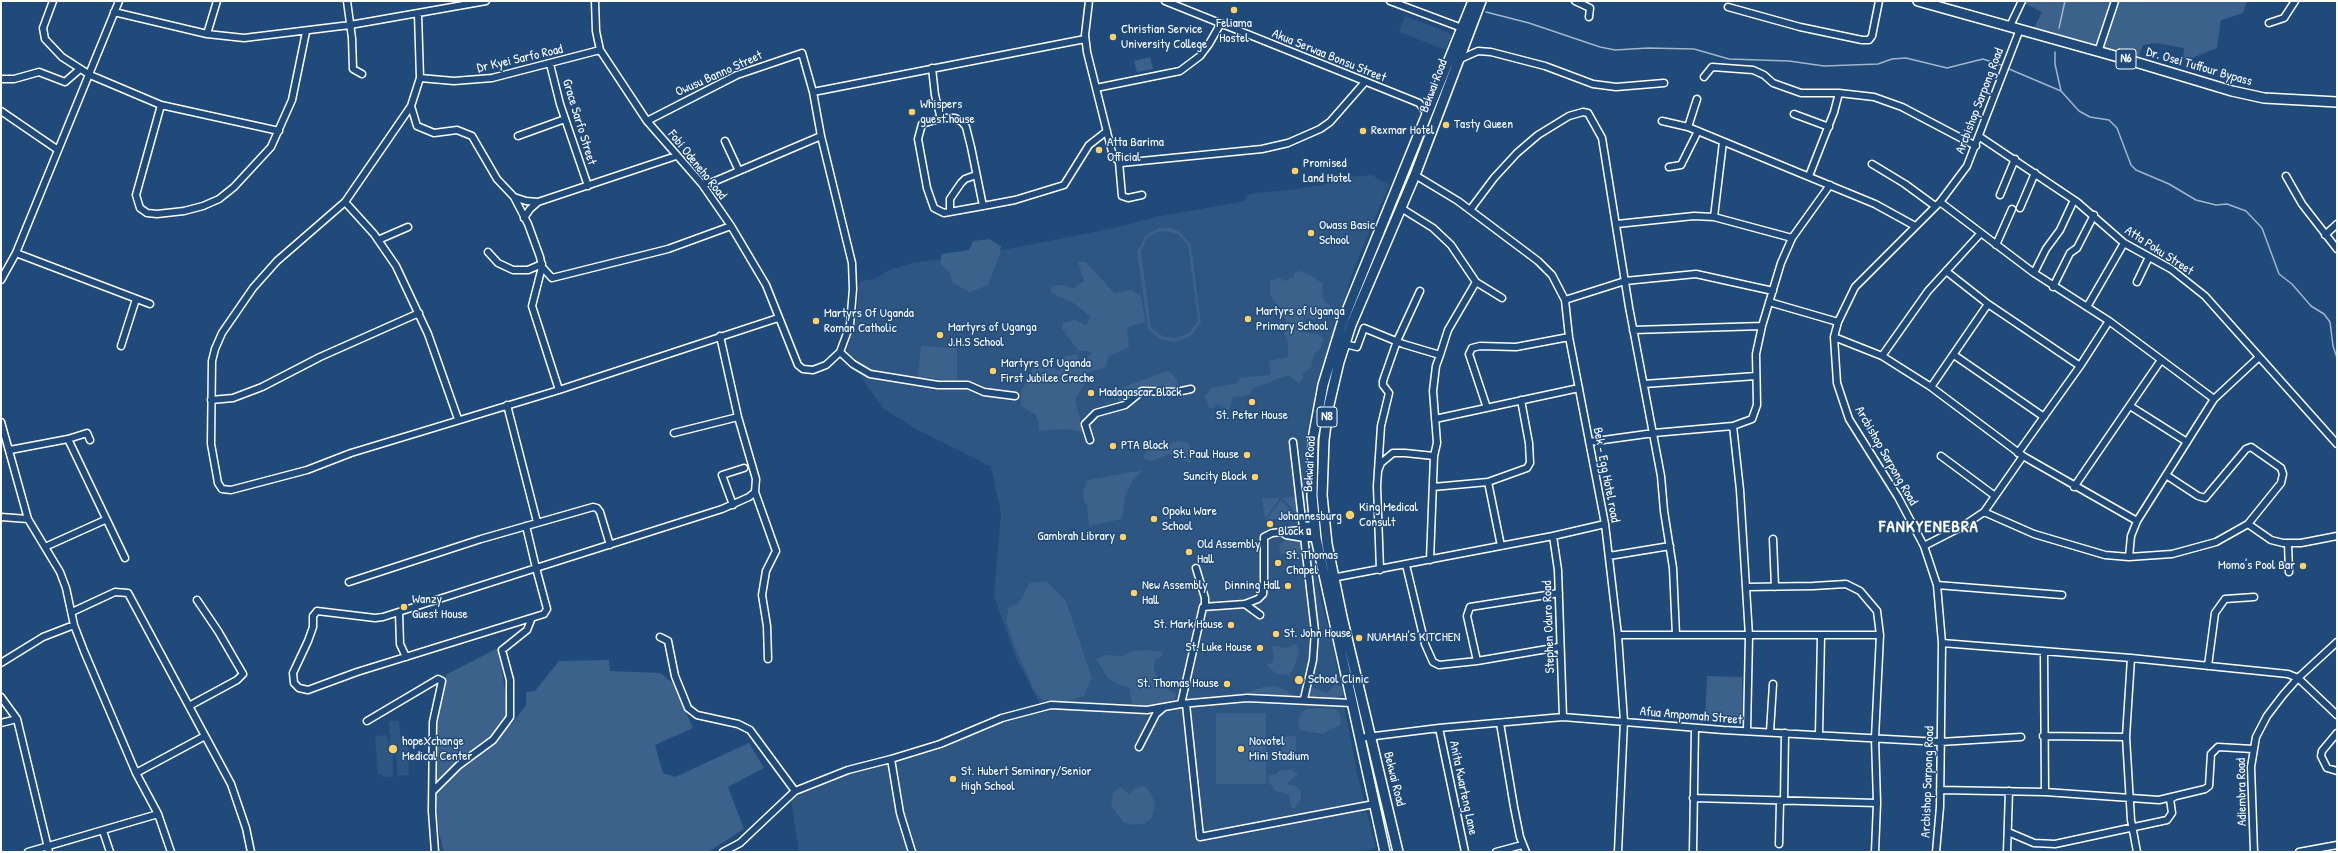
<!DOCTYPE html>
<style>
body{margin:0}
#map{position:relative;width:2338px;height:853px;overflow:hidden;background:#1f4a7a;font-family:"Patrick Hand",sans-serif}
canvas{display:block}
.frame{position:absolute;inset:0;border:2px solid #fff;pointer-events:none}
</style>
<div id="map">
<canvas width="2338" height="853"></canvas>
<div class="frame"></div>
</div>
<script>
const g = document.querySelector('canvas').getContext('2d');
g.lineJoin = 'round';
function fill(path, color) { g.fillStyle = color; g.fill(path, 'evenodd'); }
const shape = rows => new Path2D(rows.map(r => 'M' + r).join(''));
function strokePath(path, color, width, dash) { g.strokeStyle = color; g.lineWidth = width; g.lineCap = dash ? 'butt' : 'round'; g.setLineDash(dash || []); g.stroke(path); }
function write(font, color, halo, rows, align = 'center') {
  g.font = font + ' "Patrick Hand",sans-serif'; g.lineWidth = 3; g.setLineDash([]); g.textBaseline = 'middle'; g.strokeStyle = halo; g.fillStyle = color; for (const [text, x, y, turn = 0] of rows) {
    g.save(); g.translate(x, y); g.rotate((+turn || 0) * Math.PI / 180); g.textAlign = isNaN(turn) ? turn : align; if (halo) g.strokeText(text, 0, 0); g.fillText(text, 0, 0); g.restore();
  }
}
fill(shape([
 [1405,16,1452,34,1446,50,1399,32],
 [1372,175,1389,185,1355,266,1316,388,1307,434,1306,489,1308,526,1322,605,1331,636,1357,773,1376,848,1356,852,799,852,791,800,808,786,853,772,936,751,1003,722,1043,710,1016,658,994,596,1001,513,991,467,914,428,884,409,867,386,847,350,855,325,860,281,875,279,889,270,912,263,993,252,1114,228,1160,216,1235,203,1245,200,1248,195,1254,193,1290,190,1323,185,1347,177],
 [389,721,399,721,401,740,408,740,409,775,398,776,396,755,393,756,393,777,383,777,383,774,378,774,375,736,387,735,388,743,390,743]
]), '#2e5683');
fill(shape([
 [2027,1,2247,1,2243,13,2221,20,2217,48,2185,61,2183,58,2184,48,2155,43,2143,45,2138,59,2034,28,2042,12,2026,4],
 [1150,57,1153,69,1137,72,1134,61],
 [1159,228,1172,228,1180,232,1191,245,1201,322,1191,336,1176,342,1159,339,1148,329,1137,252,1145,236],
 [1164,231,1178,234,1188,245,1198,321,1189,333,1176,338,1164,337,1151,328,1141,251,1147,238,1157,232],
 [989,239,1001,246,999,258,988,285,970,292,953,283,950,273,941,265,941,254,969,250,973,241],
 [1078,262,1086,262,1114,293,1131,290,1141,295,1145,322,1127,327,1129,347,1108,357,1106,367,1086,373,1086,382,1075,399,1083,432,1065,429,1039,431,1038,420,1035,414,1021,406,1021,391,1031,376,1034,364,1049,362,1058,372,1062,357,1076,354,1082,366,1092,352,1078,350,1062,329,1063,323,1075,320,1086,325,1091,317,1075,304,1050,292,1051,286,1060,285,1074,288,1084,281],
 [1300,271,1309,274,1323,284,1322,298,1331,307,1327,316,1321,319,1317,320,1303,317,1306,323,1302,332,1316,334,1324,338,1320,350,1314,354,1311,368,1303,373,1303,379,1299,383,1289,376,1282,377,1252,389,1250,394,1244,396,1233,397,1229,410,1215,404,1215,408,1209,408,1205,397,1211,388,1238,383,1240,378,1247,377,1270,375,1269,361,1288,357,1288,343,1284,334,1286,319,1281,314,1279,306,1274,302,1270,294,1270,281,1279,278,1286,281,1294,277,1294,273],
 [921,346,957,348,957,381,918,377],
 [1167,371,1171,372,1177,380,1179,387,1171,390,1135,394,1127,399,1124,404,1118,403,1118,389],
 [1177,441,1188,443,1194,456,1190,463,1169,454,1152,461,1143,458,1147,451],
 [1143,470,1133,480,1125,497,1122,519,1089,526,1087,505,1084,502,1083,491,1088,480],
 [1297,496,1299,516,1282,498],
 [1262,498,1280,498,1265,519],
 [1281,500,1296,516,1266,520],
 [1288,538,1299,538,1302,541,1302,554,1281,554,1279,545],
 [1046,581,1066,601,1092,678,1084,696,1067,701,1042,700,1034,690,1016,650,1006,622,1009,607,1018,604,1030,583],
 [1296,644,1299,653,1293,670,1289,675,1276,674,1266,664,1272,663,1274,658,1272,645,1286,648],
 [498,648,511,725,526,705,526,692,535,691,559,661,609,660,610,671,660,673,673,683,693,728,655,745,663,773,675,777,749,743,764,768,728,787,744,829,708,852,444,852,439,833,433,769,433,734,439,699,447,674],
 [1147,650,1162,652,1162,655,1154,661,1154,670,1160,685,1176,694,1173,703,1143,707,1132,704,1129,687,1119,685,1108,678,1096,659,1105,655,1123,656,1132,651],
 [1707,676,1742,677,1743,723,1705,721],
 [1335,685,1341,686,1344,695,1334,698,1311,697,1305,690,1314,688,1327,693],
 [1276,686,1288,691,1289,695,1285,698,1249,695,1249,692,1263,687],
 [1324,708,1337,710,1341,717,1340,725,1323,734,1300,730,1298,720,1302,712,1307,709],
 [1216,713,1266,713,1266,784,1216,784],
 [1296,736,1296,759,1282,759,1282,737],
 [1280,770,1293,770,1298,775,1288,782,1288,785,1293,785,1301,790,1301,798,1295,808,1292,808,1290,803,1289,795,1274,790,1268,780,1269,775,1276,774],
 [1144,786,1151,793,1155,805,1152,818,1144,824,1132,825,1123,822,1111,805,1113,792,1121,787,1129,794,1135,788]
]), '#3c618b');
strokePath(shape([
 [1486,12,1529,23,1600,47,1615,50,1648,48,1694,49,1729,59,1789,61,1824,66,1878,64,1892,59,1906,58,1947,68,1983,59,2001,65],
 [2059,28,2065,1],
 [2055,52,2055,64,2061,91],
 [2009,69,2061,91,2079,111,2090,117,2109,120,2117,128,2131,165,2136,170,2169,184,2196,200,2216,205,2227,204,2246,211,2262,228,2279,274,2292,284,2311,306,2324,314,2330,322,2333,346,2337,358]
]), '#a3b5c8', 1.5);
const minor = shape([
 [53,1,43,28,45,39,62,57,90,75,161,105,279,131],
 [347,1,352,38,353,69,362,74],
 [595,1,596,31,600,50,647,121,702,184,731,226,766,285,798,365,803,369,813,370,826,365,840,352,850,325,853,289,852,263,821,136,813,92,802,53,737,75,647,121],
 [1089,1,1085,35,1087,52,1113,156,1121,163,1262,149,1288,143,1320,129,1330,122,1365,82],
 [1165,1,1419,103,1428,115],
 [1390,1,1462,28],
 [1575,1,1590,8,1589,17],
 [1728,7,1800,27,1862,40,1869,40,1872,36,1879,1],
 [114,12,207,34,244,38,350,25,486,1],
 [418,14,420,78,411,106,345,202,277,261,253,288,222,333,215,349,212,361,211,444,218,483,222,489,231,490,307,470,351,453,559,390,778,318],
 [2269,23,2284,18,2295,1],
 [2010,26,2022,1],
 [207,34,217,1],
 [2098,52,2115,1],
 [1458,60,1478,51,1491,52,1545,66,1593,84,1616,87,1664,83],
 [550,64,560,104,588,186],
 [932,68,935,95,941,119],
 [1704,77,1712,67,1753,70,1764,75,1773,83,1801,93,1839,93,1874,97,1902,107,1976,146],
 [420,78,454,81,492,78,600,50],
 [1,79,14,79,39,72,65,82,80,69],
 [1096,88,1180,71,1200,56,1209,44,1221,23],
 [813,92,1085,39],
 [161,105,136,195,140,208,147,213,157,214,184,211,203,206,219,199,234,187,271,147,292,100,306,32],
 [411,106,417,126,434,133,457,130,472,136,497,179,514,197,528,224,540,257,542,267,532,306,559,390],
 [1,111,58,150],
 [1794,114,1829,127],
 [1662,121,1688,127,1875,204,1915,226],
 [1688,127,1697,99],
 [518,136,565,119],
 [1980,137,2077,202,2124,243,2171,269,2205,296,2337,444],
 [725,141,739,171],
 [1119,162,1122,196,1128,198,1142,195],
 [1872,164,1905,184,1935,206],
 [1669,167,1681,165,1698,131],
 [1415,175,1458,201,1538,261,1552,275,1565,300,1569,337,1605,524,1618,635,1624,721,1618,852],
 [1809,176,1834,112,1839,93],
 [2286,176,2302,204,2337,249],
 [702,184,713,182,821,136],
 [2000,195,2015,159],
 [514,197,526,201,538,202],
 [345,202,374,234,396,266,428,334,458,419],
 [1940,202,2034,273,2109,321,2214,399],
 [983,206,971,147,966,127,962,122,955,118,942,118,922,124,918,139,927,188,934,208,944,213,983,206,1015,200,1064,185,1089,145,1107,131],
 [1401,208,1433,228,1451,245,1476,282,1502,298],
 [2020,208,2035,173],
 [1470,210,1494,178,1517,153,1538,135,1569,116,1583,112,1588,113,1602,138,1629,307,1661,476,1664,511,1673,568,1676,635],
 [950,212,950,199,961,183,965,179,976,175],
 [1714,217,1723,142],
 [524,218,530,209,538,202,676,156],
 [1617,224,1694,216,1714,217,1792,238],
 [2325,235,2337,224],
 [378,240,408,227],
 [1996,245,2012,209],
 [488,252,498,263,513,270,528,270,542,264],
 [16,253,150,304],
 [542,267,552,278,668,249,731,226],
 [1946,271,1988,304,2080,366],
 [2034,273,2046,249,2060,230,2074,200],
 [1,280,16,253,119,1],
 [2137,282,2149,257],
 [2053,287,2070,253,2077,248,2094,215],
 [1565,300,1625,281,1696,274,1773,291],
 [1769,302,1838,322],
 [2087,307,2124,243],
 [1633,330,1762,326],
 [1834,337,1882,356,1931,387,2023,456,2137,521],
 [1345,344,1357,347,1364,328,1403,344,1440,355,1436,366,1433,391,1437,443,1434,456,1430,560],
 [121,346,136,299],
 [840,352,853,364,870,374,938,385,968,385,984,392,1015,396],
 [1440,355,1448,330,1476,282],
 [1954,355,2044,417],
 [1882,356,1928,291,1980,234],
 [1644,384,1756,376],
 [1931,387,1988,304],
 [211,400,233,398,262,387,320,357,419,313],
 [507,405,537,522],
 [2130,406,2187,442],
 [1487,408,1469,354,1472,348,1480,346,1516,347,1569,337],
 [1435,419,1579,388],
 [1,422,28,519,60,572,66,588,74,625,84,651,136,773,158,814,171,852],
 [1733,426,1740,490,1749,636,1747,731],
 [674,433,738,417],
 [68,439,87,433,90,440],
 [1090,440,1085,424,1096,413,1125,405,1142,391,1177,392,1191,389],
 [1293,442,1315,631,1313,660,1304,699],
 [1589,442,1654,433,1733,426,1752,419,1757,405,1756,354,1762,326,1781,263,1792,238,1830,185],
 [10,450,68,439,125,558],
 [2018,453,2080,366,2109,321],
 [1941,456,1995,496],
 [1378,471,1381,426,1389,393,1383,385,1383,381,1397,341,1420,291],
 [1488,482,1501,546],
 [1433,487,1488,482,1527,468,1530,463,1529,443,1521,400],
 [2074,487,2161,360],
 [755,492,776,551,766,571,762,595,767,626,768,659],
 [733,505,722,475,744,468],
 [1984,512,2034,534,2105,555,2129,557,2172,554,2216,542,2248,524,2281,483,2283,474,2281,468,2251,447,2246,449,2205,498,2198,496,2166,475],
 [1,517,28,519],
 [2248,524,2271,540,2283,543,2301,543,2337,536],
 [526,526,536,568,547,609,544,614,357,672,308,690,299,688,294,683,293,673,308,641,313,627,313,616,317,611,375,618,383,617,536,568,722,509,749,497,755,492,756,479,738,417,720,336],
 [1282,532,1286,535,1304,538,1316,538],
 [1553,536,1558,570,1563,717],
 [1773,539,1775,587],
 [2288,543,2289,572],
 [1924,546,1963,526,1984,512,2023,456],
 [45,547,105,520],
 [1609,556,1670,546],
 [2129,557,2131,536,2137,521,2214,399,2258,358],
 [1406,565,1425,644,1433,662,1439,665,1477,661,1559,647],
 [1196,568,1205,598,1205,606],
 [1380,570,1377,486,1378,471,1381,463,1393,453,1405,453,1434,456],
 [1332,578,1553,536,1605,524],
 [349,582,481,539,593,507,597,508,600,512,610,545],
 [1937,585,2062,595],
 [1747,587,1813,586,1846,584,1860,591,1877,611,1880,635,1875,738,1877,803,1875,852],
 [1245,604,1260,615],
 [72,612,115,592,128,593,231,784,246,828,251,852],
 [399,612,400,644,406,657],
 [1618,635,1880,635],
 [660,637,668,641,675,676,688,708,697,715,738,724,750,730,795,791,848,770,891,759],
 [1942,643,2131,658,2288,674,2298,678,2337,715],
 [2044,652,2045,792],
 [2131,658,2126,737,2131,820,2137,852],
 [1477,661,1467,616,1470,607,1559,593],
 [1,663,43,637,74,625],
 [2208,666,2215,613,2225,599,2254,597],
 [1,697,17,719,49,852],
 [1181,704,1203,607,1245,604,1258,599,1263,594,1264,583,1264,537,1272,533,1301,530,1303,526,1314,525],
 [1186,704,1200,837,1374,804],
 [189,706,237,680,243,674,218,631,197,600],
 [367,721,438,679,442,681,433,722,432,811,435,852],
 [1,723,17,719],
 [1500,723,1514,807,1520,837,1526,852],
 [1439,728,1465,852],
 [1770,732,1773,684],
 [2337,733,2322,751,2321,756,2327,768,2337,771],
 [1819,735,1821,636],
 [2043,736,2126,737],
 [1359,738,1439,728,1563,717,1723,730,1940,742,2021,737],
 [1139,747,1156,714,1163,708],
 [136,773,205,736],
 [1940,790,2045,792,2159,800,2205,789,2209,786,2211,754,2218,747,2253,749],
 [433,791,459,765,493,740,510,717,510,680,502,650,527,630,531,620],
 [1693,798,1877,803],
 [1784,801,1785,733],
 [103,831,110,852],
 [2008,832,2034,843,2055,844,2167,820,2172,813,2170,799,2174,797],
 [1779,844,1780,802],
 [28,852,158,814],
 [723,852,740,843,795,791],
 [912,852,900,813,891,759,940,744,1002,718,1051,705,1147,710,1181,704,1247,698,1351,703],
 [1496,852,1522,845],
 [1693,852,1695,728],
 [1936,852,1940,807,1942,643,1937,585,1924,546,1898,497,1849,419,1837,383,1834,337,1838,322,1855,287,1940,202,1967,166,2020,29],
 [2007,852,2009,791],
 [2254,852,2251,767,2256,737,2267,716,2283,695,2298,678,2337,642],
 [2299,852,2337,845]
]);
const highway = shape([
 [1918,1,2122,58,2232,91,2264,98,2337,102],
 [1385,852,1316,538,1312,496,1313,439,1323,385,1342,323,1473,1],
 [1398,852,1342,617,1327,544,1322,495,1324,440,1328,409,1339,362,1351,325,1415,175,1481,1]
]);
strokePath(minor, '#fff', 9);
strokePath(highway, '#fff', 12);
strokePath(minor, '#1f4a7a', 6);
strokePath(highway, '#1f4a7a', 9);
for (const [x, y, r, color] of [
 [1234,10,4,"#ffd166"],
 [1113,37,4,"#ffd166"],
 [912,112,4,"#ffd166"],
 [1446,125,4,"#ffd166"],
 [1363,131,4,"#ffd166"],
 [1099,150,4,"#ffd166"],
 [1295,171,4,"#ffd166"],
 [1311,233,4,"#ffd166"],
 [1248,319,4,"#ffd166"],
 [816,321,4,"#ffd166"],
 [940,335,4,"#ffd166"],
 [993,371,4,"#ffd166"],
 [1091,393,4,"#ffd166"],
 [1252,402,4,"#ffd166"],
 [1113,446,4,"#ffd166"],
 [1247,455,4,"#ffd166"],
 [1255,477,4,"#ffd166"],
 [1350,515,5,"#ffd166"],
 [1154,519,4,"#ffd166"],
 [1270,524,4,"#ffd166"],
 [1123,537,4,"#ffd166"],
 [1189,552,4,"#ffd166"],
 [1278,563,4,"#ffd166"],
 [2303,566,4,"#ffd166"],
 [1288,586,4,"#ffd166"],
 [1134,593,4,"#ffd166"],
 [404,607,4,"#ffd166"],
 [1231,625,4,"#ffd166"],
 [1276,634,4,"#ffd166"],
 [1359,638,4,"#ffd166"],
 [1260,648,4,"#ffd166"],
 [1299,680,5,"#ffd166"],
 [1227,684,4,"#ffd166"],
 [393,749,5,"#ffd166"],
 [1241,749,4,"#ffd166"],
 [953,779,4,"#ffd166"]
]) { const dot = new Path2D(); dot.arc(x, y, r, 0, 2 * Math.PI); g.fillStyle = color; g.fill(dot); strokePath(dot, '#1f4a7a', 1.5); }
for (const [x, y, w] of [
 [2126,59,20],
 [1327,417,20]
]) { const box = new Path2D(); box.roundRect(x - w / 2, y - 10, w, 20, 3); g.fillStyle = '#1f4a7a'; g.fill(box); strokePath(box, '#fff', 1); }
write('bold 12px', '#fff', null, [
 ["N6",2126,59],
 ["N8",1327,417]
]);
write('13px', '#fff', '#1f4a7a', [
 ["Feliama",1234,24,"center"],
 ["Hostel",1234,39,"center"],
 ["Christian Service",1121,30],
 ["University College",1121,45],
 ["Whispers",920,105],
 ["guest house",920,120],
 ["Tasty Queen",1454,125],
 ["Rexmar Hotel",1371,131],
 ["Atta Barima",1107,143],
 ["Official",1107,158],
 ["Promised",1303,164],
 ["Land Hotel",1303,179],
 ["Owass Basic",1319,226],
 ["School",1319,241],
 ["Martyrs of Uganga",1256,312],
 ["Primary School",1256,327],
 ["Martyrs Of Uganda",824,314],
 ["Roman Catholic",824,329],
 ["Martyrs of Uganga",948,328],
 ["J.H.S School",948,343],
 ["Martyrs Of Uganda",1001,364],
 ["First Jubilee Creche",1001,379],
 ["Madagascar Block",1099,393],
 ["St. Peter House",1252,416,"center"],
 ["PTA Block",1121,446],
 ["St. Paul House",1239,455,"right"],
 ["Suncity Block",1247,477,"right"],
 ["King Medical",1359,508],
 ["Consult",1359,523],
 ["Opoku Ware",1162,512],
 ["School",1162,527],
 ["Johannesburg",1278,517],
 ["Block",1278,532],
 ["Gambrah Library",1115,537,"right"],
 ["Old Assembly",1197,545],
 ["Hall",1197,560],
 ["St. Thomas",1286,556],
 ["Chapel",1286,571],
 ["Momo's Pool Bar",2295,566,"right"],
 ["New Assembly",1142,586],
 ["Hall",1142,601],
 ["Dinning Hall",1280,586,"right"],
 ["Wanzy",412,600],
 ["Guest House",412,615],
 ["St. Mark House",1223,625,"right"],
 ["St. John House",1284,634],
 ["NUAMAH'S KITCHEN",1367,638],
 ["St. Luke House",1252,648,"right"],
 ["School Clinic",1308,680],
 ["St. Thomas House",1219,684,"right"],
 ["hopeXchange",402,742],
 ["Medical Center",402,757],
 ["Novotel",1249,742],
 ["Mini Stadium",1249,757],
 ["St. Hubert Seminary/Senior",961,772],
 ["High School",961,787]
], 'left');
write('13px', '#fff', '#1f4a7a', [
 ["Akua Serwaa Bonsu Street",1329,56,22],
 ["Dr Kyei Sarfo Road",520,59,-13],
 ["Dr. Osei Tuffour Bypass",2199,67,16],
 ["Owusu Banno Street",719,74,-24],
 ["Bekwai Road",1434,86,-69],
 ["Arcbishop Sarpong Road",1980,101,-69],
 ["Grace Sarfo Street",579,122,73],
 ["Fobi Odeneho Road",697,165,51],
 ["Atta Poku Street",2159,251,33],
 ["Arcbishop Sarpong Road",1886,456,60],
 ["Bekwai Road",1310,464,-87],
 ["Bek - Egg Hotel road",1606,475,79],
 ["Stephen Oduro Road",1549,627,-92],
 ["Afua Ampomah Street",1691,716,5],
 ["Bekwai Road",1394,779,76],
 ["Arcbishop Sarpong Road",1928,782,-88],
 ["Anita Kwarteng Lane",1463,788,78],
 ["Adiembra Road",2242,792,-91]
]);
g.letterSpacing = '1px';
write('bold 17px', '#fff', '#1f4a7a', [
 ["FANKYENEBRA",1929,527]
]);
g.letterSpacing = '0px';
</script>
